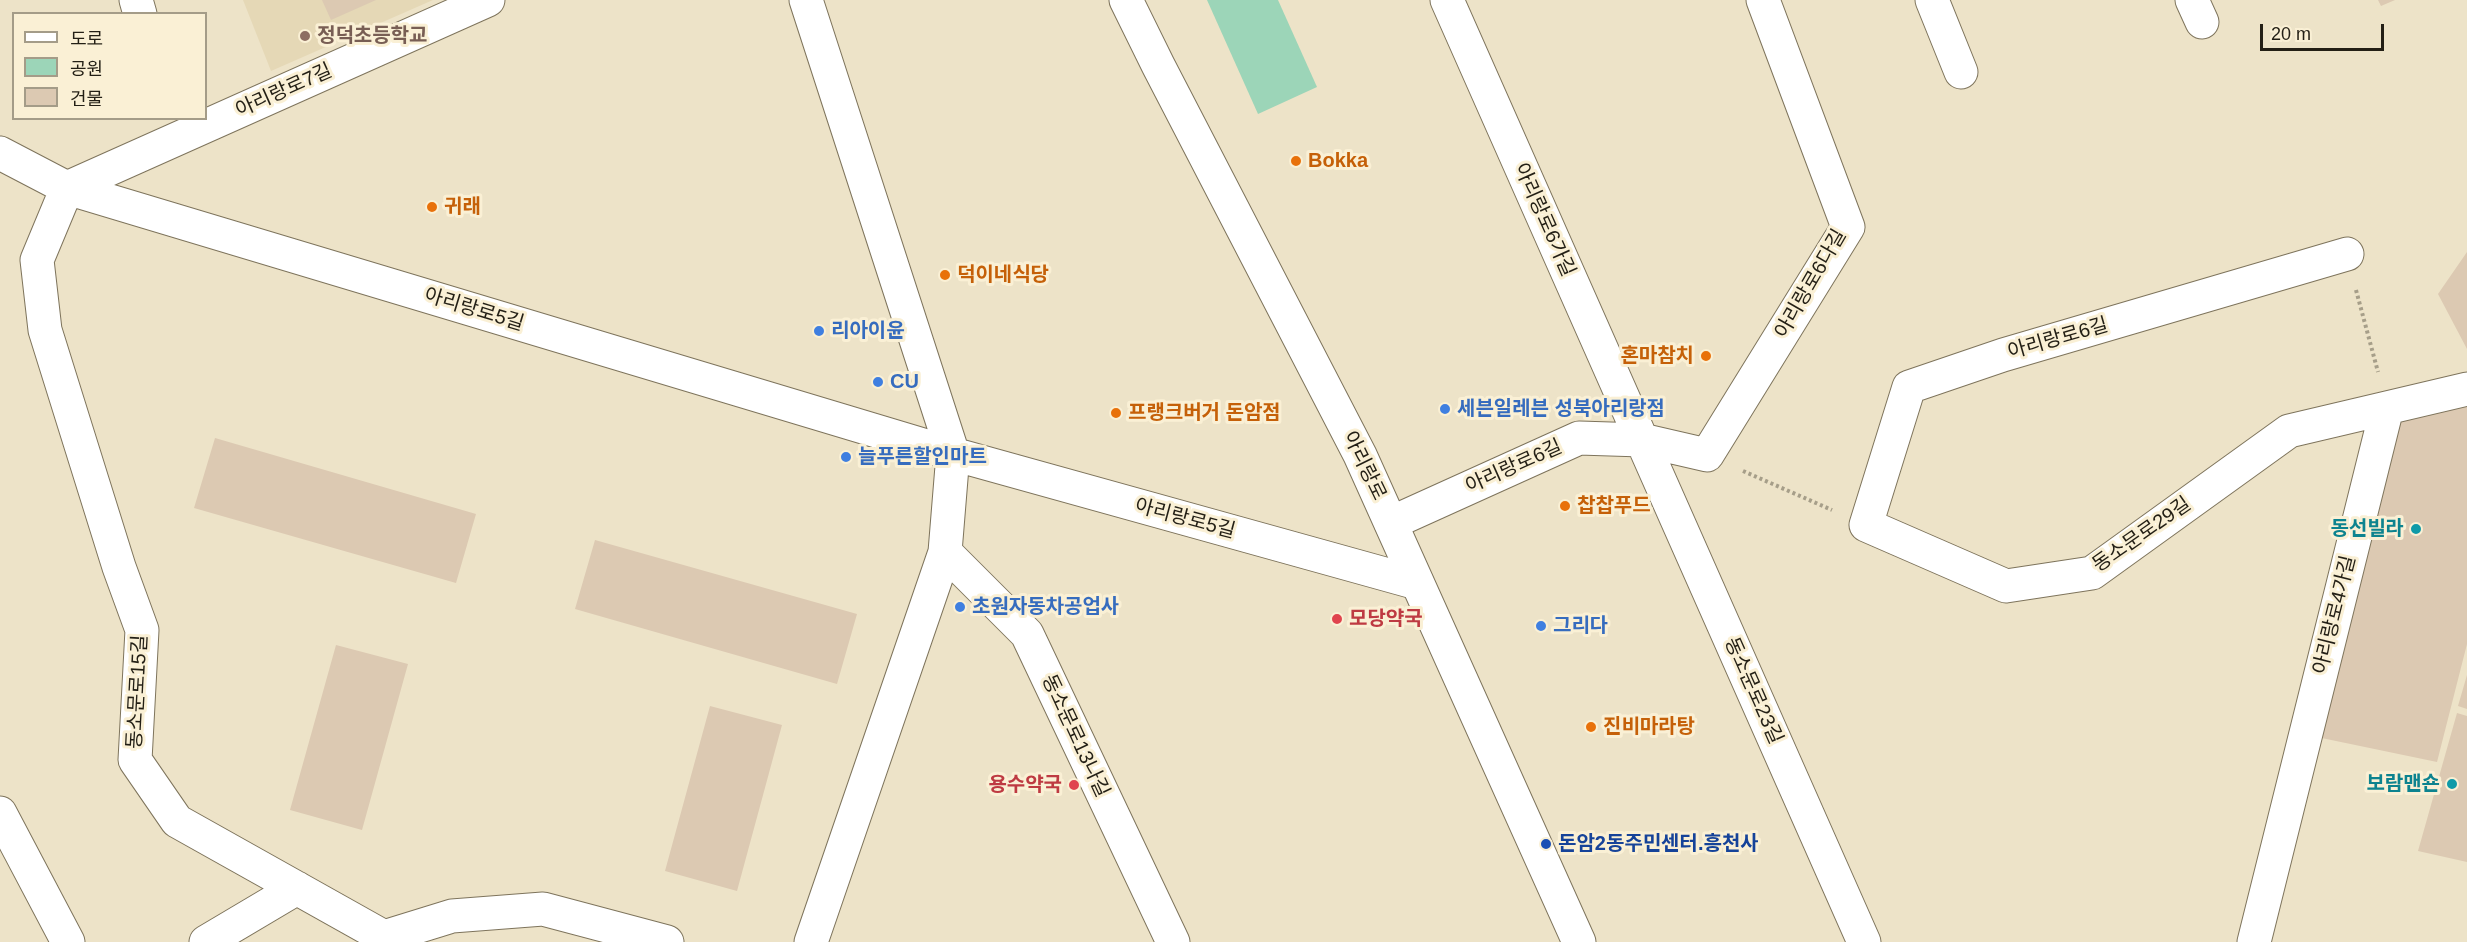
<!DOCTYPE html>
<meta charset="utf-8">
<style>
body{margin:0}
#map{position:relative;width:2467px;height:942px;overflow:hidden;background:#ede3c8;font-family:Arial,"Noto Sans KR",sans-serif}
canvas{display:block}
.legend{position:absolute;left:12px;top:12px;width:195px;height:108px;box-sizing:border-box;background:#faf0d5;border:2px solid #a49c88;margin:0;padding:8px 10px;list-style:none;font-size:18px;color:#231f15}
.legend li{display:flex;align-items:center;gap:12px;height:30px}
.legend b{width:30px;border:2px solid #a49c88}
.scale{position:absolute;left:2260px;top:24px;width:124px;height:27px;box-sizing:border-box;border:3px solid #231f15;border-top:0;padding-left:8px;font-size:18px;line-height:21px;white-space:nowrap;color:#231f15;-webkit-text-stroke:4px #faf0d5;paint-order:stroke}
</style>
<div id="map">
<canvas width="2467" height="942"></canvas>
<ul class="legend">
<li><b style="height:8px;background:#fff"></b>도로</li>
<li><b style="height:16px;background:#9cd5b8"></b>공원</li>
<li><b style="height:16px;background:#dcc9b2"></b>건물</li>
</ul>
<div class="scale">20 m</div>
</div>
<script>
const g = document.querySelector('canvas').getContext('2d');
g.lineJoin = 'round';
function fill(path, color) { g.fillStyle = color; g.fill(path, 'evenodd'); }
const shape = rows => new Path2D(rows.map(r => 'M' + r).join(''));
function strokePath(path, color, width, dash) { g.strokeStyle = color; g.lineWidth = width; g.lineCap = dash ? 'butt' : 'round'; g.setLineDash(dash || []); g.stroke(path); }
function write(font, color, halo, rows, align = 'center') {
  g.font = font + ' Arial,"Noto Sans KR",sans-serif'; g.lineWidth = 6; g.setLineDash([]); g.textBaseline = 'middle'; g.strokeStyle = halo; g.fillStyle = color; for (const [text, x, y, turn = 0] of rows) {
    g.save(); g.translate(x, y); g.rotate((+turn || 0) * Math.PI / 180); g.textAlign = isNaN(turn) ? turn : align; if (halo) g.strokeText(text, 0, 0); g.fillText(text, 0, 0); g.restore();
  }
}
fill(shape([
 [243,0,433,0,271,71]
]), '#e5d8b6');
fill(shape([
 [1207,0,1278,0,1317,87,1258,114]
]), '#9cd5b8');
fill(shape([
 [322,0,376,0,331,20],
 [2378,0,2395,0,2381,6],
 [2467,252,2467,349,2438,294],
 [2467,397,2467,644,2437,762,2312,736,2396,414],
 [215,438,476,514,456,583,194,508],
 [595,540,857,614,837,684,575,609],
 [336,645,408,664,362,830,290,810],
 [2467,675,2467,709,2458,706],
 [710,706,782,725,737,891,665,871],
 [2457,713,2467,716,2467,862,2418,851]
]), '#dcc9b2');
const minor = shape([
 [136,0,140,14],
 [488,0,67,188,37,260,45,330,119,567,142,630,135,760,177,821,384,937,452,916,543,909,667,942],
 [806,0,953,454,945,552,811,942],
 [1447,0,1864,942],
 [1932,0,1961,72],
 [2192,0,2202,22],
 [0,153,67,188,953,454,1417,583],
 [2347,254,2003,355,1909,387,1866,525,2006,586,2092,573,2289,431,2467,389],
 [1391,523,1579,438,1642,440,1707,455,1848,227,1763,0],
 [945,552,1027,634,1173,942],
 [0,813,68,942],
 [206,942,297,888],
 [2254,942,2387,408]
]);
const secondary = shape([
 [1126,0,1158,65,1360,455,1579,942]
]);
strokePath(minor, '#7e745c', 35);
strokePath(secondary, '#7e745c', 35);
strokePath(shape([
 [2356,290,2378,372],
 [1743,471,1832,510]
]), '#a69e89', 4, [3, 3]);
strokePath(minor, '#fff', 33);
strokePath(secondary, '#fff', 33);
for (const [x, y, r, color] of [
 [305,36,6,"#8d6e63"],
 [1296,161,6,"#e8710a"],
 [432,207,6,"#e8710a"],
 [945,275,6,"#e8710a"],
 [819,331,6,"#3f7fe0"],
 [1706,356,6,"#e8710a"],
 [878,382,6,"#3f7fe0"],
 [1445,409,6,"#3f7fe0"],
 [1116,413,6,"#e8710a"],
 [846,457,6,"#3f7fe0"],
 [1565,506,6,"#e8710a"],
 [2416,529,6,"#0f9aa8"],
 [960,607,6,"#3f7fe0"],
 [1337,619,6,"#e0444e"],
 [1541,626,6,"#3f7fe0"],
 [1591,727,6,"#e8710a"],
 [2452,784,6,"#0f9aa8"],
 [1074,785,6,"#e0444e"],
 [1546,844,6,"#1a4fb4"]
]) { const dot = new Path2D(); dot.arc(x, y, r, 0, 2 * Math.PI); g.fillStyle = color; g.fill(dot); strokePath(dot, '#faf0d5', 2); }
write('bold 20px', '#785e54', '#faf0d5', [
 ["정덕초등학교",317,36]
], 'left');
write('20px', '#231f15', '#faf0d5', [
 ["아리랑로7길",284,91,-24],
 ["아리랑로6가길",1544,220,66],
 ["아리랑로6다길",1811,284,-60],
 ["아리랑로5길",474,310,17],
 ["아리랑로6길",2058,339,-16],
 ["아리랑로",1364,466,64],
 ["아리랑로6길",1514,467,-24],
 ["아리랑로5길",1185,519,15],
 ["동소문로29길",2142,535,-35],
 ["아리랑로4가길",2335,615,-76],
 ["동소문로23길",1753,691,66],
 ["동소문로15길",138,692,-87],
 ["동소문로13나길",1075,736,65]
]);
write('bold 20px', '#c56008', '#faf0d5', [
 ["Bokka",1308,161],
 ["귀래",444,207],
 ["덕이네식당",957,275],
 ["혼마참치",1694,356,"right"],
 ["프랭크버거 돈암점",1128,413],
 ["찹찹푸드",1577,506],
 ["진비마라탕",1603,727]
], 'left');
write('bold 20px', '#366cbe', '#faf0d5', [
 ["리아이윤",831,331],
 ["CU",890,382],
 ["세븐일레븐 성북아리랑점",1457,409],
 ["늘푸른할인마트",858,457],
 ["초원자동차공업사",972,607],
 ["그리다",1553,626]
], 'left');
write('bold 20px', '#0d838f', '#faf0d5', [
 ["동선빌라",2404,529],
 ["보람맨숀",2440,784]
], 'right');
write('bold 20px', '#be3a42', '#faf0d5', [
 ["모당약국",1349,619],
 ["용수약국",1062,785,"right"]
], 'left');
write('bold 20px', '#164399', '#faf0d5', [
 ["돈암2동주민센터.흥천사",1558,844]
], 'left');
</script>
